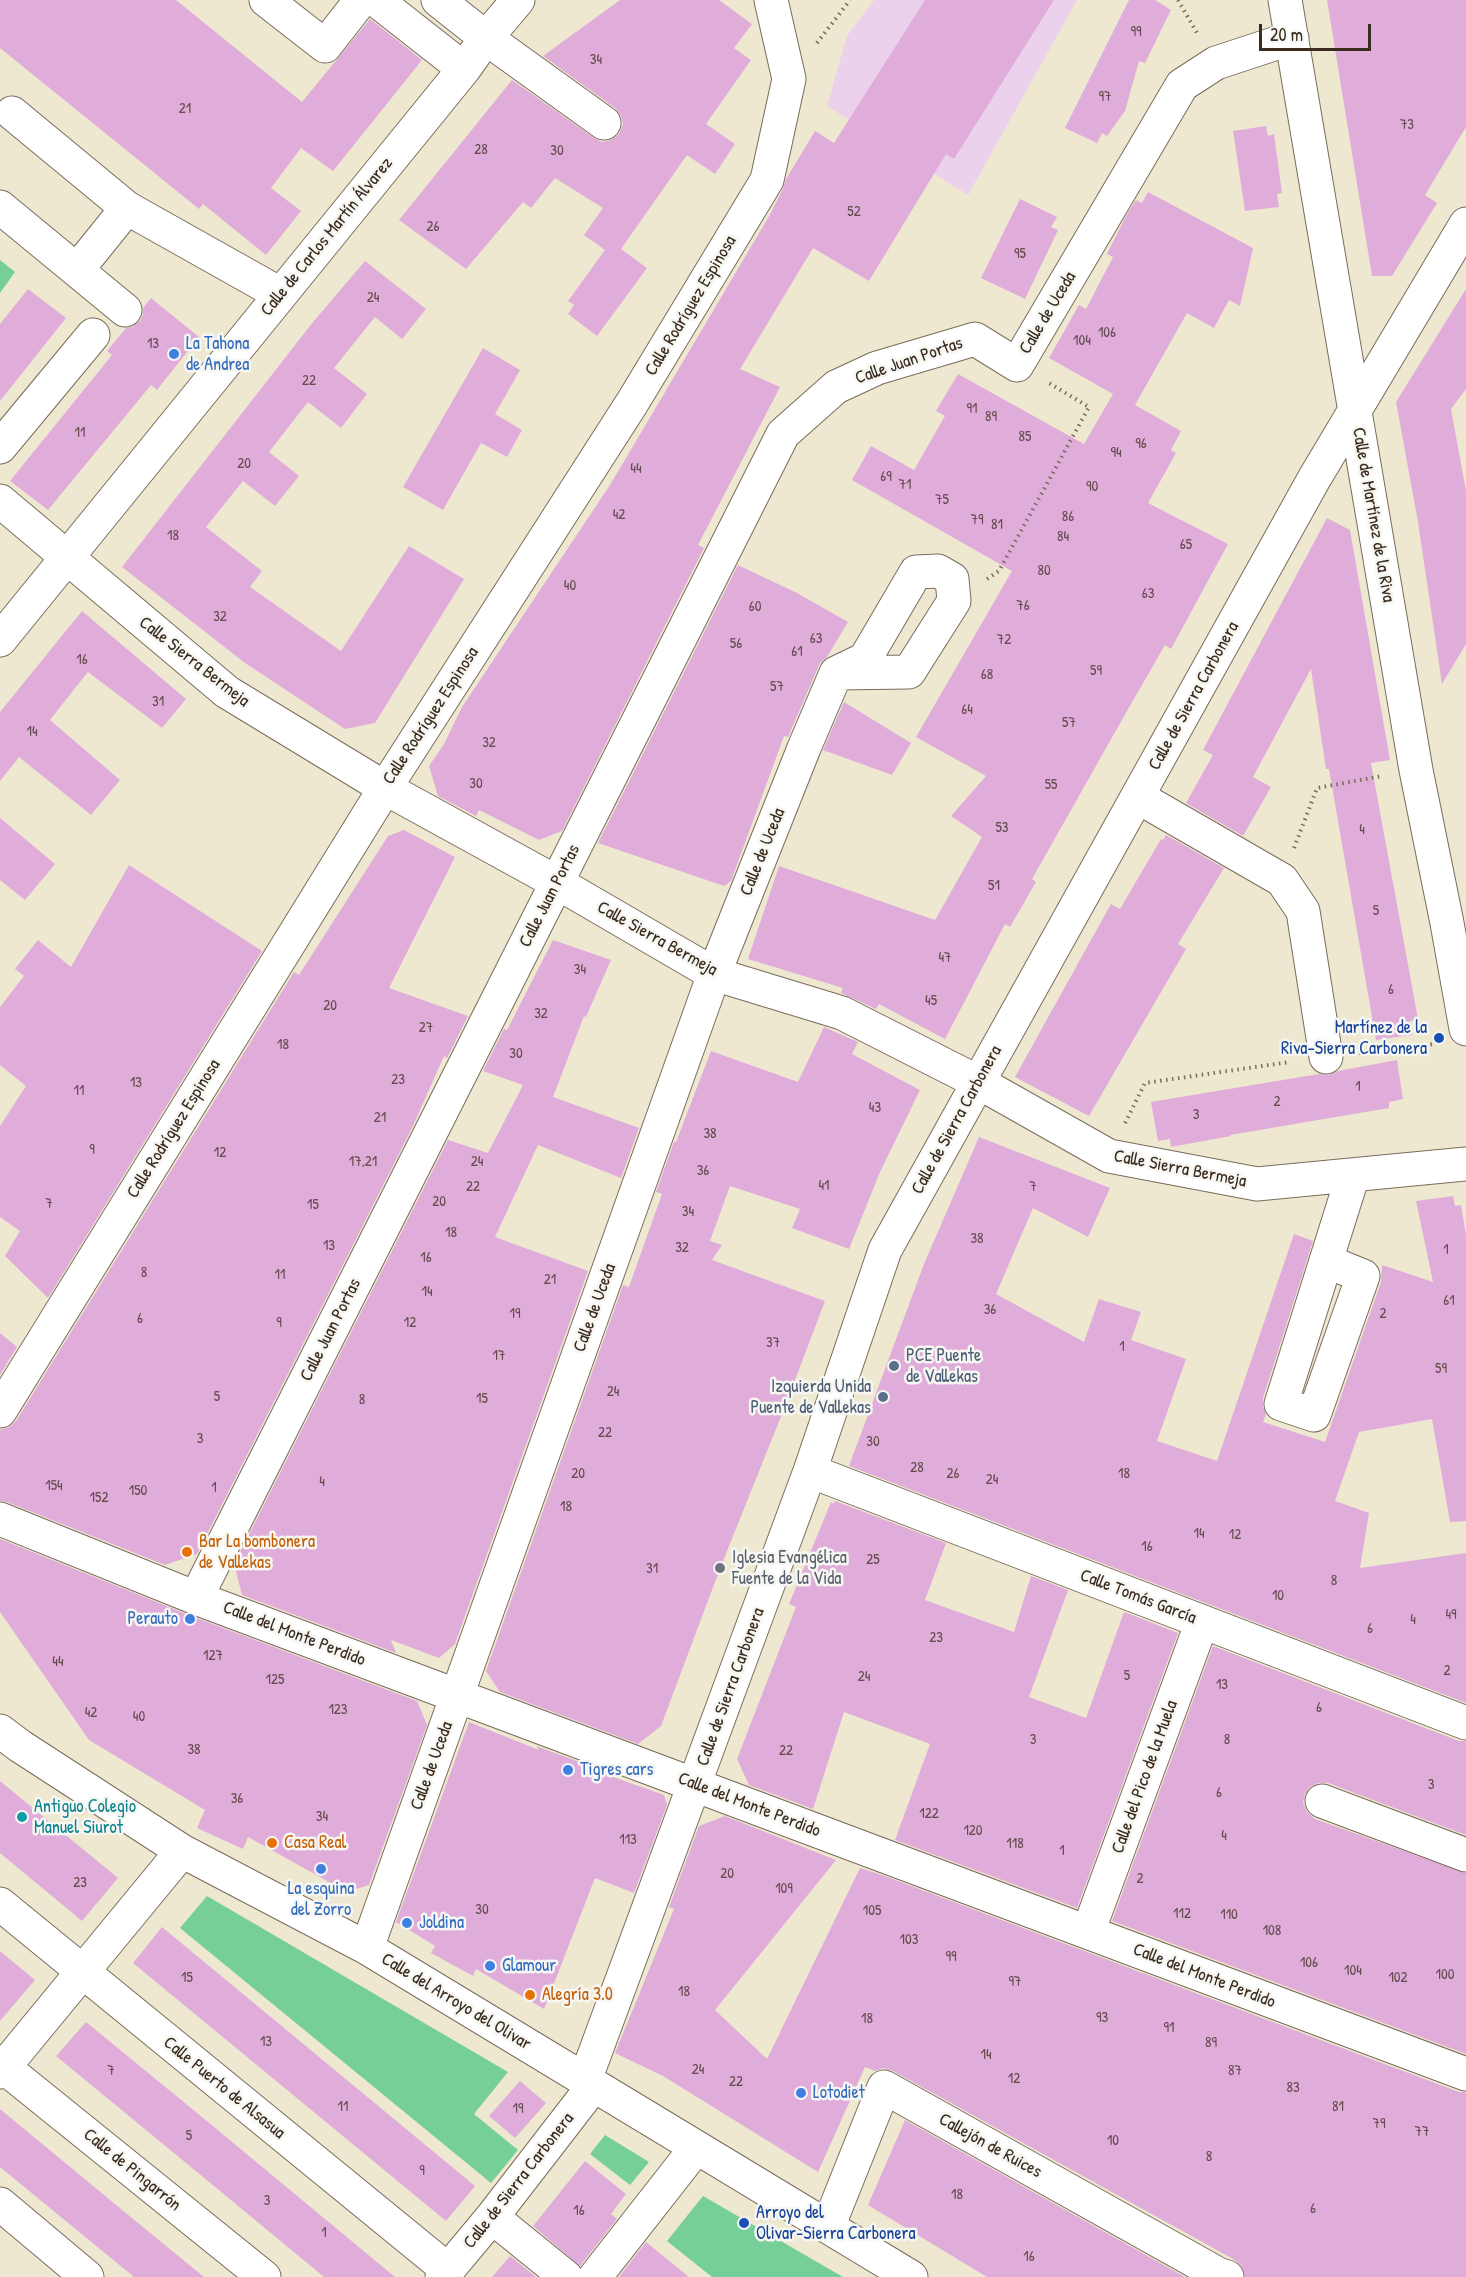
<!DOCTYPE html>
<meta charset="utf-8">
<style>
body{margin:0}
#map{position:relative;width:1466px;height:2277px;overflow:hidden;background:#eee8d0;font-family:"Patrick Hand",sans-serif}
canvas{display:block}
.scale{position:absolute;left:1259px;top:24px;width:112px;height:27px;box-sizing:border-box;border:3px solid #3b2a1e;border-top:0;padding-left:8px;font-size:18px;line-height:21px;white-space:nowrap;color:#3b2a1e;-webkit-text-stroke:4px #f6f6f2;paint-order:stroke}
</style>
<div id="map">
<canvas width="1466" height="2277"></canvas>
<div class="scale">20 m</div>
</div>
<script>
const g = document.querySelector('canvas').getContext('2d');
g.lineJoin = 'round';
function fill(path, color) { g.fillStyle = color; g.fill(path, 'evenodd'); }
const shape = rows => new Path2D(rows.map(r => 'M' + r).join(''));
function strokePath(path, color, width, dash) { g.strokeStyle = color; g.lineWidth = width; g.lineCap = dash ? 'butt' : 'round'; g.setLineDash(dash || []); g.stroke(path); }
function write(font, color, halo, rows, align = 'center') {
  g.font = font + ' "Patrick Hand",sans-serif'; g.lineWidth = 5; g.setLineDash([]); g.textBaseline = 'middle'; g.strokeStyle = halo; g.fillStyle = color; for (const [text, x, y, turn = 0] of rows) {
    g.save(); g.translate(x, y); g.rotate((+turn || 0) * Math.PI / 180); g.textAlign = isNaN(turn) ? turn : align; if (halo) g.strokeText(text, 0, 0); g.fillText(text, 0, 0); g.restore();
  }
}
fill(shape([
 [874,0,1077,0,968,195,827,106,847,36]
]), '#ebd1ec');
fill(shape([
 [0,260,15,272,0,293],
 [207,1896,508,2072,474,2114,518,2150,491,2183,180,1928],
 [605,2135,649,2162,630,2185,590,2154],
 [703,2196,843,2277,712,2277,667,2241]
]), '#75cf96');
fill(shape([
 [0,0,176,0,302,102,370,19,422,60,333,171,301,148,271,188,301,211,266,255,203,204,199,209,0,48],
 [620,0,719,0,752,24,734,48,751,60,706,124,735,144,715,174,687,155,621,249,647,268,597,336,568,314,574,305,568,301,605,250,584,235,603,208,555,178,531,208,523,202,466,269,399,220,512,80,594,138,602,142,611,140,619,134,623,124,621,116,615,108,543,56],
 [925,0,1054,0,954,159,946,154,869,281,813,248,740,369,780,387,698,545,704,548,562,831,539,840,479,810,476,816,438,796,429,766,444,744,462,707,610,485,768,218,783,189,786,179,815,131,834,143],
 [1129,0,1155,0,1171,10,1145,63,1139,61,1125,111,1107,136,1102,133,1097,143,1065,128],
 [1327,0,1466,0,1466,127,1425,195,1437,203,1392,276,1372,276],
 [1266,126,1268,136,1274,134,1282,193,1277,194,1279,207,1245,211,1233,131],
 [1148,192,1253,248,1240,306,1229,300,1214,328,1187,313,1135,405,1181,431,1171,450,1176,453,1148,503,1228,544,1171,649,1165,645,1127,711,1032,879,1036,882,1010,927,1005,924,945,1039,879,1004,876,1009,841,993,843,988,748,959,779,866,935,920,982,837,951,816,986,776,916,737,1012,571,852,480,871,446,914,470,945,416,936,411,958,374,1084,444,1113,394,1049,358,1079,305,1086,309,1113,257,1107,254,1126,216,1136,200,1142,203],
 [1020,199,1057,217,1051,227,1058,230,1025,299,981,278],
 [365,261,426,309,402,339,375,317,334,368,367,394,341,428,308,402,269,452,299,476,275,506,243,481,206,527,262,571,250,587,341,651,409,546,464,579,375,723,345,729,245,663,122,567,313,322],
 [28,289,66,318,0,401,0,324],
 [1466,289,1466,389,1451,409,1466,491,1466,644,1442,684,1418,522,1396,402],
 [151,298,199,337,157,390,151,385,48,510,10,481,112,355,107,351,126,328,132,327,140,321,143,314,143,308],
 [483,348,520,370,495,414,522,430,507,457,481,443,443,510,403,487],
 [1327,518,1350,530,1390,760,1371,763,1418,1019,1410,1021,1412,1035,1376,1040,1329,769,1326,769,1311,669,1253,777,1271,787,1243,836,1186,803,1213,755,1203,750],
 [738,565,797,593,848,622,827,657,820,663,788,737,784,736,731,881,724,886,598,843],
 [82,611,186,699,162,728,88,672,68,697,50,720,120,780,91,815,19,757,0,781,0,712],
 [844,702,911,743,892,775,823,750],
 [0,818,55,864,25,900,0,880],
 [404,830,455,857,389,988,468,1016,447,1058,444,1056,412,1128,197,1554,165,1565,7,1502,0,1501,0,1430,9,1427,16,1421,294,972,299,975,388,836],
 [1166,835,1224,868,1178,944,1186,949,1089,1116,1015,1077,1111,904,1120,909,1161,839,1163,840],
 [129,865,262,951,48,1298,5,1256,20,1231,0,1217,0,1126,26,1086,0,1065,0,1007,24,976,15,969,38,940,71,967],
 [553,940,611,960,586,1017,584,1016,553,1097,639,1128,621,1178,538,1145,495,1237,588,1271,455,1644,439,1658,391,1640,396,1653,242,1595,234,1564,448,1140,488,1153,523,1085,483,1071,504,1029,507,1030],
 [824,1027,858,1042,852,1054,920,1090,880,1172,849,1249,792,1228,800,1209,730,1186,710,1241,722,1245,712,1260,825,1301,784,1409,721,1566,661,1726,638,1744,500,1692,486,1671,623,1285,629,1287,642,1250,662,1194,656,1192,674,1142,676,1142,711,1051,798,1082],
 [1397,1060,1403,1099,1389,1102,1389,1108,1230,1135,1231,1136,1171,1147,1170,1139,1158,1141,1151,1102,1319,1074,1329,1075,1338,1071],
 [979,1137,1110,1188,1088,1237,1033,1208,996,1294,1084,1342,1099,1299,1141,1312,1131,1340,1186,1359,1157,1441,1217,1461,1294,1234,1313,1241,1263,1398,1263,1407,1266,1414,1263,1422,1325,1442,1381,1282,1382,1265,1433,1282,1416,1201,1453,1196,1455,1206,1461,1205,1466,1235,1466,1521,1450,1522,1432,1419,1359,1432,1335,1501,1369,1513,1360,1568,1466,1553,1466,1703,849,1466,924,1264],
 [0,1333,17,1347,0,1375],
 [835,1501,946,1543,925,1600,1014,1632,1031,1576,1068,1590,1029,1697,1086,1718,1124,1612,1178,1633,1077,1908,895,1840,930,1744,844,1712,813,1809,749,1785,737,1759,796,1607,789,1604,831,1502,834,1504],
 [0,1539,189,1615,417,1701,427,1725,369,1885,347,1892,248,1837,243,1849,197,1828,205,1810,89,1740,0,1612],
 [1213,1646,1459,1741,1466,1741,1466,1835,1328,1783,1318,1783,1310,1787,1305,1794,1303,1803,1307,1812,1315,1819,1466,1873,1466,2054,1112,1921],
 [469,1722,539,1750,536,1746,602,1770,599,1772,664,1795,667,1805,634,1893,595,1878,544,2009,476,1969,473,1976,431,1953,435,1946,396,1922],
 [0,1781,118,1878,82,1921,0,1853],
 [725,1816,836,1860,715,2010,767,2059,860,1868,882,1875,1459,2092,1466,2092,1466,2277,1245,2277,1241,2265,1233,2259,893,2071,884,2068,875,2071,865,2067,818,2172,663,2076,615,2053,674,1909,669,1907,699,1826],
 [162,1927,475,2186,446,2221,133,1963],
 [0,1951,35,1980,0,2021],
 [86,2022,202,2117,395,2277,324,2277,214,2186,56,2056],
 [520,2081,546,2103,515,2138,489,2116],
 [0,2109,121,2209,204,2277,134,2277,0,2167],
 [905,2120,1185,2277,987,2277,868,2205],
 [585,2161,626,2194,611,2214,617,2219,580,2266,533,2226],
 [646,2242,689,2277,619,2277],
 [510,2256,536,2277,492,2277]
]), '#e0addb');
const minor = shape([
 [266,0,325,46,361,0],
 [376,0,464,69],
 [438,0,486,38,604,123],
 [1285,0,1416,770,1447,923,1466,1029],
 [12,113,127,208,280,294],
 [0,207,125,310],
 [77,270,127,208],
 [0,447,93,335],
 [0,501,227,692,385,788,556,882,714,974,842,1013,978,1082,1109,1156,1257,1184,1466,1164],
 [0,640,464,69,486,38,518,0],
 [1138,797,1282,880,1303,911,1326,1057],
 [1326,1261,1363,1276,1314,1415,1281,1404,1353,1175],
 [0,1411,385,788,632,403,767,180,789,79,771,0],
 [810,1471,1466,1723],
 [0,1519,196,1598,1466,2074],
 [196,1598,783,434,836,387,877,368,975,339,1017,365,1182,85,1216,63,1292,38],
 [0,1731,20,1746,182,1851,367,1948,911,2277],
 [1322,1801,1466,1855],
 [0,1904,448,2270],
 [1088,1932,1202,1622],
 [367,1948,714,974,804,748,836,673,909,672,954,601,952,579,938,571,916,572,865,659,836,673],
 [0,2064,264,2277],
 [0,2072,182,1851],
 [585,2080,810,1471,885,1250,1314,479,1466,224],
 [0,2204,87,2277],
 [492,2217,566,2277],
 [828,2227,884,2087,1218,2274,1227,2277],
 [442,2277,492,2217,594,2085],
 [595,2277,696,2148]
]);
strokePath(minor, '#7a6c5c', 35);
strokePath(shape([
 [1178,0,1197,33],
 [817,43,850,0],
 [987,579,999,571,1089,407,1049,383],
 [1294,848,1317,788,1382,776],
 [1359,1053,1435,1044],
 [1125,1123,1145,1083,1290,1062]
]), '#7a6c5c', 4, [1.5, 4.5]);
strokePath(minor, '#fff', 33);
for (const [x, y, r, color] of [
 [174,354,6,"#3f7fe0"],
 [1439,1038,6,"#1a4fb4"],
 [894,1366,6,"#5c6f8a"],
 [883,1397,6,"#5c6f8a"],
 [187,1552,6,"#e8710a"],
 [720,1568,6,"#6b7280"],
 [190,1619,6,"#3f7fe0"],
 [568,1770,6,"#3f7fe0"],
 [22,1817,6,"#0f9aa8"],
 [272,1843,6,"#e8710a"],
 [321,1869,6,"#3f7fe0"],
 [407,1923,6,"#3f7fe0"],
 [490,1966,6,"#3f7fe0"],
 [530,1995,6,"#e8710a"],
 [801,2093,6,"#3f7fe0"],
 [744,2223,6,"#1a4fb4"]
]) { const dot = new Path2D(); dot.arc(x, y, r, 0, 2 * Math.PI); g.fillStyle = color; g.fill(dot); strokePath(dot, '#f6f6f2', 2); }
write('15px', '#644b4d', null, [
 ["99",1136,32],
 ["34",596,60],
 ["97",1105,97],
 ["21",185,109],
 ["73",1407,125],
 ["28",481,150],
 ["30",557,151],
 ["52",854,212],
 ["26",433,227],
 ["95",1020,254],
 ["24",373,298],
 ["106",1107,333],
 ["104",1082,341],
 ["13",153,344],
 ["22",309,381],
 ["91",972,409],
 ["89",991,417],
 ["11",80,433],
 ["85",1025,437],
 ["96",1141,444],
 ["94",1116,453],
 ["20",244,464],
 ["44",636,469],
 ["69",886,477],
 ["71",905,485],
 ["90",1092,487],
 ["75",942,500],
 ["42",619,515],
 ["86",1068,517],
 ["79",977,520],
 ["81",997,525],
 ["18",173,536],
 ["84",1063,537],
 ["65",1186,545],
 ["80",1044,571],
 ["40",570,586],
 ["63",1148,594],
 ["76",1023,606],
 ["60",755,607],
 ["32",220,617],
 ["63",816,639],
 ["72",1004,640],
 ["56",736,644],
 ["61",797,652],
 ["16",82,660],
 ["59",1096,671],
 ["68",987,675],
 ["57",777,687],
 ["31",158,702],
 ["64",967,710],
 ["57",1069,723],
 ["14",32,732],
 ["32",489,743],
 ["30",476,784],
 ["55",1051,785],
 ["53",1002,828],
 ["4",1362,830],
 ["51",994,886],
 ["5",1376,911],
 ["47",945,958],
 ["34",580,970],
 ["6",1391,990],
 ["45",931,1001],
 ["20",330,1006],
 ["32",541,1014],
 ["27",426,1028],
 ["18",283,1045],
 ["30",516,1054],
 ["23",398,1080],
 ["13",136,1083],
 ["1",1358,1087],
 ["11",79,1091],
 ["2",1277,1102],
 ["43",875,1108],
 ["3",1196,1115],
 ["21",380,1118],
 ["38",710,1134],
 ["9",92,1150],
 ["12",220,1153],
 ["17,21",363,1162],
 ["24",477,1162],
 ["36",703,1171],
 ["41",824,1186],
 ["22",473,1187],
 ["7",1033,1187],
 ["20",439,1202],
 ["7",49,1204],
 ["15",313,1205],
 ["34",688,1212],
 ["18",451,1233],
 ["38",977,1239],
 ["13",329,1246],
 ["32",682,1248],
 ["1",1446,1250],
 ["16",426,1258],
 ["8",144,1273],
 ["11",280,1275],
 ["21",550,1280],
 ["14",427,1292],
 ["61",1449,1301],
 ["36",990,1310],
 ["19",515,1314],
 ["2",1383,1314],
 ["6",140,1319],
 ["9",279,1323],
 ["12",410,1323],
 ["37",773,1343],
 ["1",1122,1347],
 ["17",499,1356],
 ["59",1441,1369],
 ["24",613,1392],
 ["5",217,1397],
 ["15",482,1399],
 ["8",362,1400],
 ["22",605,1433],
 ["3",200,1439],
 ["30",873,1442],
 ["28",917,1468],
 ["20",578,1474],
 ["26",953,1474],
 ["18",1124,1474],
 ["24",992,1480],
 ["4",322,1482],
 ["154",54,1486],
 ["1",214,1488],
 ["150",138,1491],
 ["152",99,1498],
 ["18",566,1507],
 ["14",1199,1534],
 ["12",1235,1535],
 ["16",1147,1547],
 ["25",873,1560],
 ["31",652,1569],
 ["8",1334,1581],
 ["10",1278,1596],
 ["49",1451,1615],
 ["4",1413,1620],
 ["6",1370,1629],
 ["23",936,1638],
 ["127",213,1656],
 ["44",58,1662],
 ["2",1447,1671],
 ["5",1127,1676],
 ["24",864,1677],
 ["125",275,1680],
 ["13",1222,1685],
 ["6",1319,1708],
 ["123",338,1710],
 ["42",91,1713],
 ["40",139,1717],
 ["3",1033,1740],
 ["8",1227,1740],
 ["38",194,1750],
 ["22",786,1751],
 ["3",1431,1785],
 ["6",1219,1793],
 ["36",237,1799],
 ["122",929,1814],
 ["34",322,1817],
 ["120",973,1831],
 ["4",1224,1836],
 ["113",628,1840],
 ["118",1015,1844],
 ["1",1062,1851],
 ["20",727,1874],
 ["2",1140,1879],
 ["23",80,1883],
 ["109",784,1889],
 ["30",482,1910],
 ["105",872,1911],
 ["112",1182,1914],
 ["110",1229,1915],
 ["108",1272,1931],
 ["103",909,1940],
 ["99",951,1957],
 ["106",1309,1963],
 ["104",1353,1971],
 ["100",1445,1975],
 ["15",187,1978],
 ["102",1398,1978],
 ["97",1015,1982],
 ["18",684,1992],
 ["93",1102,2018],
 ["18",867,2019],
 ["91",1169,2028],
 ["13",266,2042],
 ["89",1211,2043],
 ["14",986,2055],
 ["24",698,2070],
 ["7",111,2071],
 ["87",1235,2071],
 ["12",1014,2079],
 ["22",736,2082],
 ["83",1293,2088],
 ["11",343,2107],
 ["81",1338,2107],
 ["19",518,2109],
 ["79",1379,2124],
 ["77",1422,2132],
 ["5",189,2136],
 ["10",1113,2141],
 ["8",1209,2157],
 ["9",422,2171],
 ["18",957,2195],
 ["3",267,2201],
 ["6",1313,2209],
 ["16",579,2211],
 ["1",324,2233],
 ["16",1029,2257]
]);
write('18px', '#3b2a1e', '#f6f6f2', [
 ["Calle de Carlos Martín Álvarez",327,237,-51],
 ["Calle Rodríguez Espinosa",691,306,-59],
 ["Calle de Uceda",1048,313,-59],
 ["Calle Juan Portas",909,361,-19],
 ["Calle de Martínez de la Riva",1373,515,80],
 ["Calle Sierra Bermeja",194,662,38],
 ["Calle de Sierra Carbonera",1194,696,-61],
 ["Calle Rodríguez Espinosa",431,716,-57],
 ["Calle de Uceda",763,852,-68],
 ["Calle Juan Portas",550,896,-63],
 ["Calle Sierra Bermeja",657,939,29],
 ["Calle de Sierra Carbonera",957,1120,-61],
 ["Calle Rodríguez Espinosa",174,1129,-58],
 ["Calle Sierra Bermeja",1180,1169,11],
 ["Calle de Uceda",595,1308,-70],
 ["Calle Juan Portas",331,1330,-63],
 ["Calle Tomás García",1138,1597,21],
 ["Calle del Monte Perdido",294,1634,21],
 ["Calle de Sierra Carbonera",731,1687,-70],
 ["Calle de Uceda",432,1766,-70],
 ["Calle del Pico de la Muela",1145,1777,-70],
 ["Calle del Monte Perdido",749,1805,21],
 ["Calle del Monte Perdido",1204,1976,21],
 ["Calle del Arroyo del Olivar",456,2002,31],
 ["Calle Puerto de Alsasua",224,2088,39],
 ["Callejón de Ruices",990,2146,29],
 ["Calle de Pingarrón",132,2170,39],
 ["Calle de Sierra Carbonera",519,2181,-52]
]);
write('18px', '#366cbe', '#f6f6f2', [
 ["La Tahona",186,344],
 ["de Andrea",186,365],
 ["Perauto",178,1619,"right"],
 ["Tigres cars",580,1770],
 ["La esquina",321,1889,"center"],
 ["del Zorro",321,1910,"center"],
 ["Joldina",419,1923],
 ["Glamour",502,1966],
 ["Lotodiet",813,2093]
], 'left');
write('18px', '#164399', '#f6f6f2', [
 ["Martínez de la",1427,1028],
 ["Riva-Sierra Carbonera",1427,1049],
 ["Arroyo del",756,2213,"left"],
 ["Olivar-Sierra Carbonera",756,2234,"left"]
], 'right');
write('18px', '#4e5e75', '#f6f6f2', [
 ["PCE Puente",906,1356],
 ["de Vallekas",906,1377],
 ["Izquierda Unida",871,1387,"right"],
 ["Puente de Vallekas",871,1408,"right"]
], 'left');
write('18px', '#c56008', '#f6f6f2', [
 ["Bar La bombonera",199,1542],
 ["de Vallekas",199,1563],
 ["Casa Real",284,1843],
 ["Alegría 3.0",542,1995]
], 'left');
write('18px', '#5b616d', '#f6f6f2', [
 ["Iglesia Evangélica",732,1558],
 ["Fuente de la Vida",732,1579]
], 'left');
write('18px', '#0d838f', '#f6f6f2', [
 ["Antiguo Colegio",34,1807],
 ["Manuel Siurot",34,1828]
], 'left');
</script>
